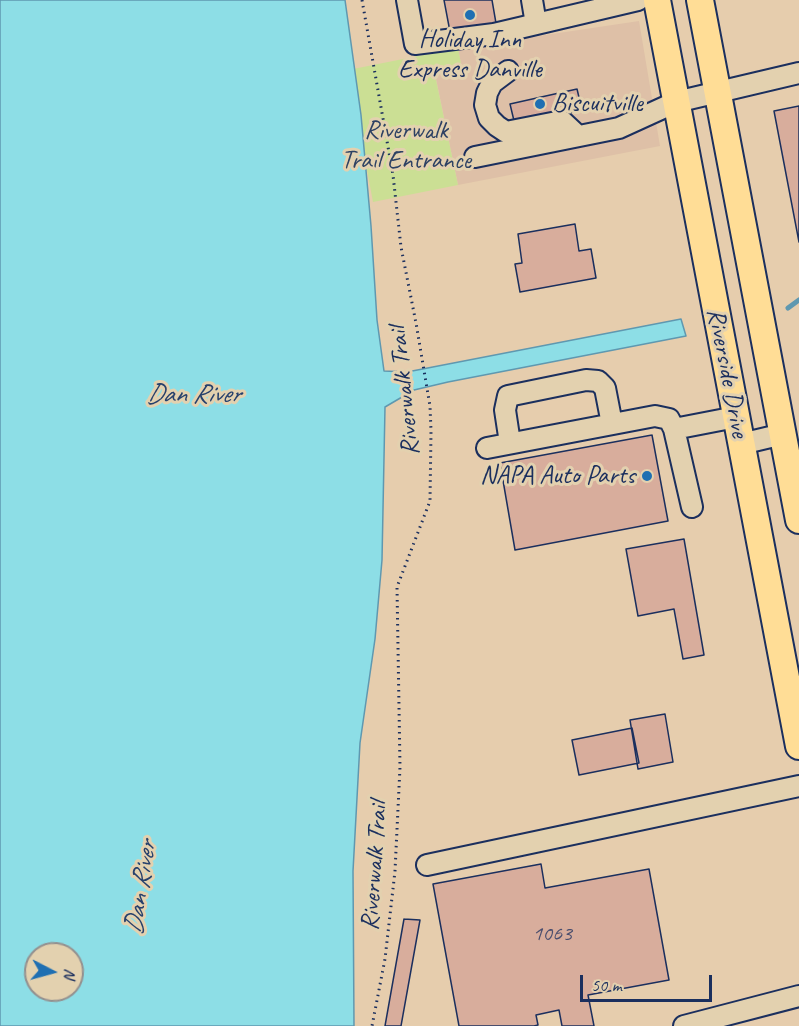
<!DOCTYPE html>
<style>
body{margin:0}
#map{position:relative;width:799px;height:1026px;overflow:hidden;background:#e6cdad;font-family:Caveat,sans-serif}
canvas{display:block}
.north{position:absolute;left:24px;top:942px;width:60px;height:60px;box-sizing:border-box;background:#e3d1af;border:2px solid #93908f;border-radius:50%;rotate:96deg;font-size:16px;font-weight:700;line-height:24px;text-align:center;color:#1b2f5e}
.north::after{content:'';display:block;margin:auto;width:21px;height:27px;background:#1f6fb2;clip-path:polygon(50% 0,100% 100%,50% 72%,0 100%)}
.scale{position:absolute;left:580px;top:975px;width:132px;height:27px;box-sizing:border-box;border:3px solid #1b2f5e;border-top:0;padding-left:8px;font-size:18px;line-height:21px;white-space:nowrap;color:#1b2f5e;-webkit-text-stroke:4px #e3d1af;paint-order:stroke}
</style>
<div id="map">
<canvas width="799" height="1026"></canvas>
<div class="north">N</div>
<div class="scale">50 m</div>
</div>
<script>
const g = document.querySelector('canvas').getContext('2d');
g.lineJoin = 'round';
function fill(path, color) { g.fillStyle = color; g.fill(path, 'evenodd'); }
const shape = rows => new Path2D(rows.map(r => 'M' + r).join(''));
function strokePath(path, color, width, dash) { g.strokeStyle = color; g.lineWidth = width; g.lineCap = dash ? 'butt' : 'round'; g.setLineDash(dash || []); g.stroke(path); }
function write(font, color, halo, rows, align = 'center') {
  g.font = font + ' Caveat,sans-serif'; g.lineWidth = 6; g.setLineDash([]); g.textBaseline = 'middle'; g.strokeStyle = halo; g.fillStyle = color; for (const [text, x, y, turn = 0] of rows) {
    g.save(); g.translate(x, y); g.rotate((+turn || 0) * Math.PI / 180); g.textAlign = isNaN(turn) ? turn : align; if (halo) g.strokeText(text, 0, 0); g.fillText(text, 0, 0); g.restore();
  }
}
fill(shape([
 [639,21,660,146,458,185,435,74,462,69,458,48]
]), '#dec0a7');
fill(shape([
 [458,48,462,69,435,75,458,185,373,202,348,70]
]), '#cbdf94');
const water = shape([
 [0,0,345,0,361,115,371,226,377,320,384,371,407,372,681,319,686,336,448,382,414,390,385,407,382,560,375,639,360,743,353,871,354,1026,0,1026,0,0],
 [36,954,72,954,72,990,36,990,36,954]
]);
fill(water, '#8ddee6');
strokePath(water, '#5f98b0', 1.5);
strokePath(shape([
 [788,308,799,300]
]), '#5f98b0', 5);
const building = shape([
 [444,0,492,0,497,29,451,37,444,0],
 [577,89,582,110,515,125,510,104,577,89],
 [799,106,799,242,774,111,799,106],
 [575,224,579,251,591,249,596,278,520,292,515,264,522,263,518,234,575,224],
 [652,435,668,521,515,550,500,463,652,435],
 [684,539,704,655,683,659,674,609,638,616,626,549,684,539],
 [665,714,673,762,638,769,630,720,665,714],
 [632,728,639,763,579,775,572,740,632,728],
 [541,864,545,888,649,869,669,980,588,995,594,1026,562,1026,559,1010,536,1015,538,1025,534,1026,459,1026,433,884,541,864],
 [404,919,420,920,401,1026,385,1026,404,919]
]);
fill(building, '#d8ad9c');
strokePath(building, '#1b2f5e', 1.5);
const minor = shape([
 [407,0,415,44,494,34,638,0],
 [532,0,536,24],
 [508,71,492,83,487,93,485,105,489,118,497,126,506,132,562,121,578,136],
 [475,157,619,128,676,102,799,73],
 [674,429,736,417],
 [510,443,505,410,508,396,586,380,598,381,605,388,612,424],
 [741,444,783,434],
 [487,448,655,416,669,419,674,429,692,507],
 [427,865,799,786],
 [684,1026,799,996]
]);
const major = shape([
 [657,0,799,746],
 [700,0,799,520]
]);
strokePath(minor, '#1b2f5e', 24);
strokePath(major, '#1b2f5e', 30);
strokePath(shape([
 [362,0,393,175,401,247,416,323,430,406,431,431,430,501,397,587,400,767,395,871,385,959,372,1026]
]), '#1b2f5e', 3, [1.5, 4.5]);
strokePath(minor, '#e3d1af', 20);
strokePath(major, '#ffdd96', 26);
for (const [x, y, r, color] of [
 [470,15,6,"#1f6fb2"],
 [540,104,6,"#1f6fb2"],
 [647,476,6,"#1f6fb2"]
]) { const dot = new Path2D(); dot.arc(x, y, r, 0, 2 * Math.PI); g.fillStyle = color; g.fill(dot); strokePath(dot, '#e3d1af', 2); }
write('22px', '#4a4e6e', null, [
 ["1063",552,934]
]);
write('26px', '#1b2f5e', '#e3d1af', [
 ["Holiday Inn",470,40],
 ["Express Danville",470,70],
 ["Biscuitville",552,104,"left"],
 ["NAPA Auto Parts",635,476,"right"]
]);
write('26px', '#2d4163', '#e3d1af', [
 ["Riverwalk",406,131],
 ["Trail Entrance",406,161]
]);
write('26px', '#1b2f5e', '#e3d1af', [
 ["Riverside Drive",727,373,79],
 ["Riverwalk Trail",405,391,-96],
 ["Riverwalk Trail",375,866,-86]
]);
write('italic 27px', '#26406c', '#e3d1af', [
 ["Dan River",193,395],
 ["Dan River",141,888,-81]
]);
</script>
